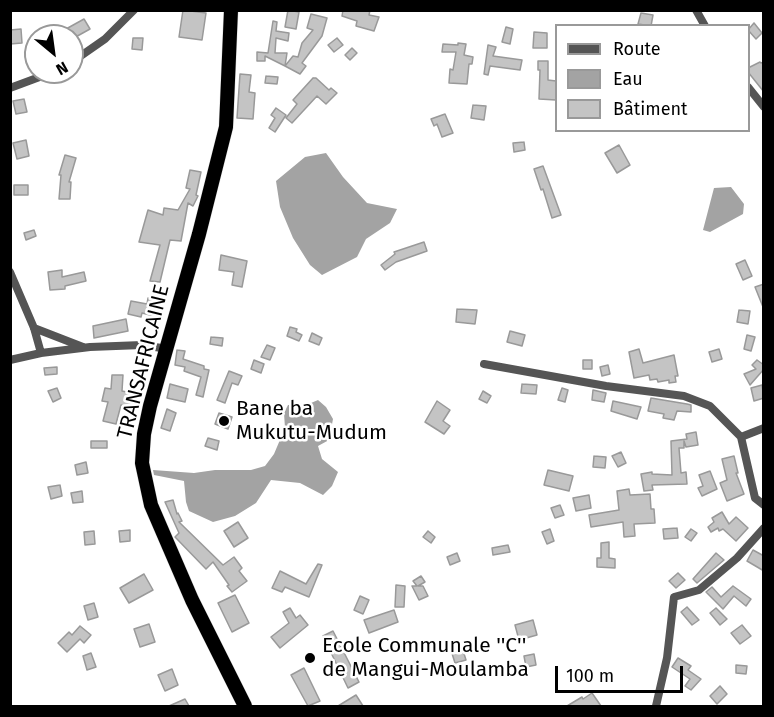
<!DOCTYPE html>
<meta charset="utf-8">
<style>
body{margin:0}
#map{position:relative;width:774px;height:717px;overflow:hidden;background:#fff;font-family:"Fira Sans",sans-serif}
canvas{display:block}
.frame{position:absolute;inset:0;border:12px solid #000;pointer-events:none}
.legend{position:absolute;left:555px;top:24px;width:195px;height:108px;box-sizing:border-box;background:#fff;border:2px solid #999;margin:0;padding:8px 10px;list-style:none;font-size:18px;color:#000}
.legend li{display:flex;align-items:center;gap:12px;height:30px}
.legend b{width:30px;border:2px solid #999}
.north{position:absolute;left:24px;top:24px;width:60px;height:60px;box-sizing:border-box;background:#fff;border:2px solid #999;border-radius:50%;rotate:151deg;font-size:16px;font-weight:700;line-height:24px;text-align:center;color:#000}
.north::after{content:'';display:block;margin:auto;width:21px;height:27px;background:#000;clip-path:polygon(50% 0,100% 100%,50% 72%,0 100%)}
.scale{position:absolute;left:555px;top:666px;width:128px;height:27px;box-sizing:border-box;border:3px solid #000;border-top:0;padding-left:8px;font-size:18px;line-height:21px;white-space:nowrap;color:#000;-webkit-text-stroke:4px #fff;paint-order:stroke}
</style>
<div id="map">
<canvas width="774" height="717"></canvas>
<div class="frame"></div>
<ul class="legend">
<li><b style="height:8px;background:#555"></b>Route</li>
<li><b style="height:16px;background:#a3a3a3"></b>Eau</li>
<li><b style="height:16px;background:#c4c4c4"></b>Bâtiment</li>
</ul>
<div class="north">N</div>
<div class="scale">100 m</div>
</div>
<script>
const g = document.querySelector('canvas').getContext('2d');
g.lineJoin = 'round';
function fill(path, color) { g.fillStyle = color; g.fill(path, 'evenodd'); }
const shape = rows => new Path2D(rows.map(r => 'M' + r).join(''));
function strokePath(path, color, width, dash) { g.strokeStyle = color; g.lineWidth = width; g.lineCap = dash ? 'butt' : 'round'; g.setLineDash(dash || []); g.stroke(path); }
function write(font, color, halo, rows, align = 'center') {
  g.font = font + ' "Fira Sans",sans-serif'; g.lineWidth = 5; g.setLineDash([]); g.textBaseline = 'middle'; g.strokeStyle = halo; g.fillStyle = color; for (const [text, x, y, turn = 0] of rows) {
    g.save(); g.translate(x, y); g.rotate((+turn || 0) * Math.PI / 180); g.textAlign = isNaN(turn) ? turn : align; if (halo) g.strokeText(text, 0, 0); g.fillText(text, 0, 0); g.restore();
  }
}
fill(shape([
 [326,153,343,177,367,203,397,209,390,223,366,239,357,257,322,275,310,265,293,238,280,207,276,181,305,157],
 [731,187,744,204,743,214,710,232,703,230,714,188],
 [318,400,326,407,333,419,329,440,318,446,322,459,338,472,332,486,323,495,300,483,271,480,256,503,235,516,213,522,189,511,186,502,184,481,154,475,153,470,194,473,215,470,251,470,265,466,274,454,285,428,284,413,288,405,311,403]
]), '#a3a3a3');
const building = shape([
 [183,10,206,13,202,40,179,37,183,10],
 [288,10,299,12,296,29,285,27,288,10],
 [343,10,370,10,369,15,379,17,374,31,356,26,357,21,342,16,343,10],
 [641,13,653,15,651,26,638,24,641,13],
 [311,14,327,18,322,36,302,63,306,66,300,74,285,66,293,56,298,57,302,43,313,30,307,28,311,14],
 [84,19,90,29,72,39,72,36,70,36,66,29,84,19],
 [273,21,277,22,276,31,289,33,288,41,276,38,275,53,287,53,285,66,265,56,265,61,257,61,257,52,268,53,273,21],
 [754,23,762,33,756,39,748,30,754,23],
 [506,27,513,29,510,44,502,42,506,27],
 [21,29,22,43,10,44,10,30,21,29],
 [534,32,547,33,547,48,533,48,534,32],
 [133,38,143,38,142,50,132,49,133,38],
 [337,38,343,45,334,52,328,45,337,38],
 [458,43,466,44,464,55,473,57,472,64,469,64,467,84,449,83,450,69,453,70,456,52,442,52,443,44,458,45,458,43],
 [488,45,496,47,493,56,522,60,520,70,490,66,488,75,484,74,488,45],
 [352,48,357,53,350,60,345,55,352,48],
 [538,61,548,61,548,80,556,81,556,100,539,99,540,70,538,70,538,61],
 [760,62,761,63,764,62,764,92,748,72,748,68,760,62],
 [240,74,251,75,249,92,255,93,253,119,237,118,240,74],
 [266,76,278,77,277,84,265,83,266,76],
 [313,78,316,78,329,90,331,88,337,93,326,104,317,96,292,123,286,118,297,104,293,100,313,78],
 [24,99,27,112,16,114,13,101,24,99],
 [473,105,486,106,484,120,471,118,473,105],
 [276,108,286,115,275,132,269,128,275,118,271,115,276,108],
 [445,114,453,133,442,137,437,124,434,126,431,119,445,114],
 [26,140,29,156,17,159,13,143,26,140],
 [524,142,525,150,514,152,513,143,524,142],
 [619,145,630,165,617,173,605,153,619,145],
 [65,155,76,158,69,182,71,182,70,199,59,199,61,175,59,175,65,155],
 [543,166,561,215,552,218,543,189,541,190,534,169,543,166],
 [190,170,201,172,196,195,198,196,193,206,188,203,181,241,170,240,160,282,150,281,160,245,139,242,148,210,163,215,164,208,178,210,190,189,186,188,190,170],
 [14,185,28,185,28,195,14,195,14,185],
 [34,230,36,236,26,240,24,233,34,230],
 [424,242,427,251,396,262,385,270,381,265,395,254,394,252,424,242],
 [221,255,247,261,242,287,232,285,234,272,219,270,221,255],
 [745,260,752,276,743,280,736,264,745,260],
 [62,270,62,277,84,272,86,281,65,286,65,289,50,290,48,272,62,270],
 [764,284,764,307,763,307,755,287,764,284],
 [148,298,157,300,154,316,142,313,141,317,128,314,131,301,147,304,148,298],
 [457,309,477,310,475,324,456,322,457,309],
 [739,310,750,311,748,324,737,322,739,310],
 [126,319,128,331,94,338,93,326,126,319],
 [290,327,297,329,296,332,302,335,299,341,287,336,290,327],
 [510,331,525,335,522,346,507,342,510,331],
 [312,333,322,338,319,345,309,341,312,333],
 [747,335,755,337,751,351,744,349,747,335],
 [211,337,223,338,222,346,210,344,211,337],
 [267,345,275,348,270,360,261,357,267,345],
 [639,349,643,363,674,355,678,376,675,376,676,382,669,383,669,380,658,382,657,379,650,380,649,375,634,378,629,352,639,349],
 [719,349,722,359,712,362,709,352,719,349],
 [177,350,185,351,183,359,204,366,204,369,209,370,203,397,196,395,201,377,184,371,185,367,175,365,177,350],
 [254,360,264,364,261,373,251,369,254,360],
 [583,360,592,360,592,369,583,369,583,360],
 [757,360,764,365,764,369,750,385,744,374,756,369,752,365,757,360],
 [608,365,610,374,602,376,600,367,608,365],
 [57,367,57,374,45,375,44,368,57,367],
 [229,371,242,376,238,385,232,383,225,403,217,400,229,371],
 [112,375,123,375,122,391,136,394,133,407,121,405,116,424,103,421,108,402,102,401,105,388,111,389,112,375],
 [170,384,188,389,185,402,167,398,170,384],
 [522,384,537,385,536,394,521,393,522,384],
 [762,385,764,398,754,401,751,388,762,385],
 [57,388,61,398,53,402,48,391,57,388],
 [562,388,568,390,565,402,558,400,562,388],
 [593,390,606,393,604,402,592,400,593,390],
 [483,391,491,396,487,403,479,399,483,391],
 [651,398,687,404,691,405,691,412,677,411,674,420,663,418,664,414,648,411,651,398],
 [437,401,450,410,443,421,450,426,444,434,425,422,437,401],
 [613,401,641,407,637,419,611,411,613,401],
 [167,409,176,413,170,431,161,428,167,409],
 [219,413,232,417,228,429,215,424,219,413],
 [696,432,698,445,686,447,684,441,684,448,679,448,681,473,686,472,687,484,652,485,653,490,644,491,641,474,652,472,652,474,672,475,671,441,687,439,686,434,696,432],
 [208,438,219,441,217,450,205,446,208,438],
 [91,441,107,441,107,448,91,448,91,441],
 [621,452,626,463,618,467,612,456,621,452],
 [594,456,606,457,605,468,593,467,594,456],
 [734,456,738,473,736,473,744,494,727,501,720,483,727,480,722,459,734,456],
 [86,462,88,473,77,475,75,465,86,462],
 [548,470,573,476,569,491,544,485,548,470],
 [710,471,717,489,702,496,698,488,703,486,699,475,710,471],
 [60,485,62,496,51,499,48,487,60,485],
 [629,489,630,495,650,494,651,509,654,509,655,523,634,524,635,536,624,537,623,522,591,527,589,515,619,510,617,491,629,489],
 [82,491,83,502,73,503,71,493,82,491],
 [589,495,591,508,576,511,573,498,589,495],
 [173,500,177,514,178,513,182,521,179,522,223,565,234,557,242,568,239,571,247,581,232,592,227,586,229,585,213,562,206,569,175,537,179,533,165,502,173,500],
 [560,505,564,515,555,518,551,508,560,505],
 [722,512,729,524,736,517,748,528,736,541,723,529,719,531,718,528,711,532,708,527,714,522,712,518,722,512],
 [238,522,248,538,234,547,224,531,238,522],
 [677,528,678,538,664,539,663,529,677,528],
 [550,529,554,541,547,544,542,532,550,529],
 [691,529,697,533,691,541,685,537,691,529],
 [130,530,130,541,120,542,119,531,130,530],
 [94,531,95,544,85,545,84,532,94,531],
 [428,531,435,537,431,543,423,537,428,531],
 [609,542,609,558,615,559,615,568,597,567,597,558,601,558,601,543,609,542],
 [508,545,510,552,493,555,492,548,508,545],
 [753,550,764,556,764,571,747,561,753,550],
 [457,553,460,561,450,565,447,557,457,553],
 [716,553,724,560,697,583,693,579,716,553],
 [318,564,322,565,309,597,285,587,282,592,272,588,280,571,306,584,318,564],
 [678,573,685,580,676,588,669,581,678,573],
 [144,574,153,590,129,603,120,588,144,574],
 [421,576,425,582,418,586,423,586,428,596,419,600,412,586,417,586,413,581,421,576],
 [396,585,405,586,404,607,395,607,396,585],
 [733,586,751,599,746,606,734,596,723,609,706,592,712,587,721,597,733,586],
 [235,595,249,623,232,632,218,603,235,595],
 [360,596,369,600,363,614,354,610,360,596],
 [94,603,98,617,88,620,84,606,94,603],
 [687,607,699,620,692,625,681,612,687,607],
 [290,608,296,618,300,615,308,625,280,648,271,637,289,623,283,612,290,608],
 [716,608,727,619,720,625,710,613,716,608],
 [394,610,398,622,369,633,364,620,394,610],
 [533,620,537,635,519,640,515,625,533,620],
 [149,624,155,642,140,647,134,629,149,624],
 [742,625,751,636,740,644,731,633,742,625],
 [80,626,91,635,84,643,80,639,67,652,58,643,69,632,72,635,80,626],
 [333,631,359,682,348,688,323,636,333,631],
 [461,644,466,660,455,663,450,647,461,644],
 [91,653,96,667,87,670,83,656,91,653],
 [534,654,536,665,526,667,524,656,534,654],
 [678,658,691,666,688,670,701,679,691,690,685,686,690,679,672,667,678,658],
 [736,665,747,666,746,674,736,673,736,665],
 [304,668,320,701,308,706,291,675,304,668],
 [172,669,178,685,165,691,158,675,172,669],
 [720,686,727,694,717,704,710,696,720,686],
 [592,693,601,706,567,706,582,697,583,699,592,693],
 [356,695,363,706,338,706,356,695],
 [185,699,189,706,169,706,185,699]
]);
fill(building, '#c4c4c4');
strokePath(building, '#999', 1.5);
const trunk = shape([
 [231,10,226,127,199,234,150,406,144,434,142,463,151,505,192,600,245,706]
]);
strokePath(trunk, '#dbdbdb', 15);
strokePath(shape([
 [696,10,705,26],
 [72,62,105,39,134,10],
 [748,87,764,107],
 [10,88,53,72],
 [10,272,34,328,41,353],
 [34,328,83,347],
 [10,360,41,353,90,347,142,345,168,349],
 [484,364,606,386,684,396,710,406,741,437],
 [764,428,741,437,755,498,764,505],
 [656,706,667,658,674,597,699,590,737,558,764,528]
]), '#555', 8);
strokePath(trunk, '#000', 14);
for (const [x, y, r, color] of [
 [224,421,6,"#000"],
 [310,658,6,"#000"]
]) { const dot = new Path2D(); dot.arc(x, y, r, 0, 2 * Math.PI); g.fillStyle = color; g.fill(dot); strokePath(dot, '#fff', 2); }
write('21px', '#000', '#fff', [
 ["TRANSAFRICAINE",144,362,-76]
]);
write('21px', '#000', '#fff', [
 ["Bane ba",236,409],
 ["Mukutu-Mudum",236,433],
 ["Ecole Communale ''C''",322,646],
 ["de Mangui-Moulamba",322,670]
], 'left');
</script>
